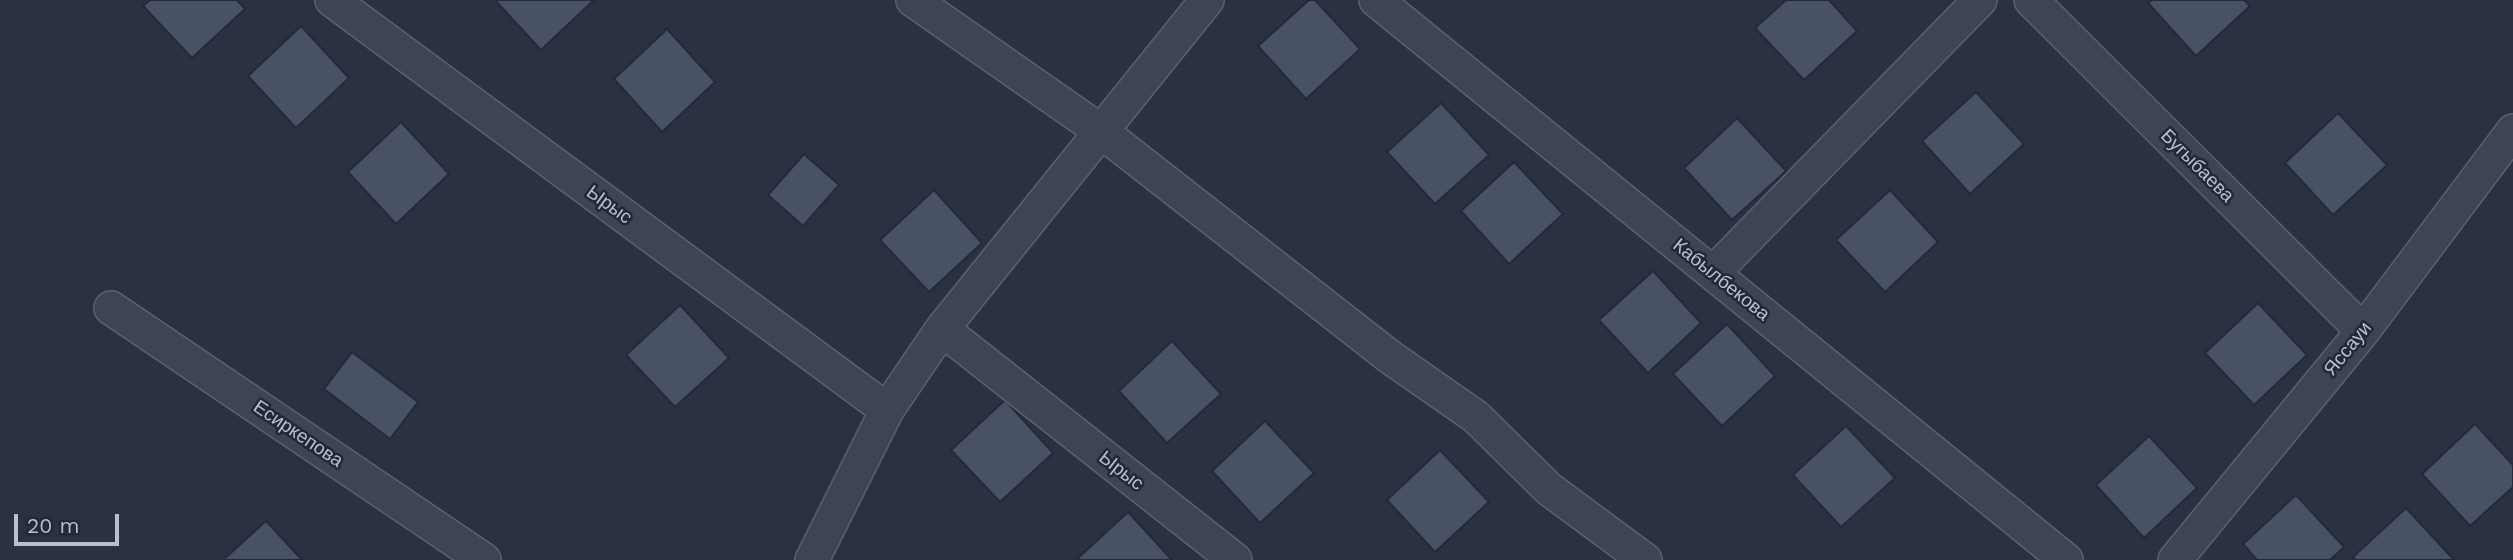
<!DOCTYPE html>
<meta charset="utf-8">
<style>
body{margin:0}
#map{position:relative;width:2513px;height:560px;overflow:hidden;background:#293143;font-family:"Work Sans",sans-serif}
canvas{display:block}
.scale{position:absolute;left:14px;top:514px;width:105px;height:32px;box-sizing:border-box;border:4px solid #bbbfcc;border-top:0;padding-left:9px;font-size:21px;line-height:24px;white-space:nowrap;color:#bbbfcc;-webkit-text-stroke:5px #222838;paint-order:stroke}
</style>
<div id="map">
<canvas width="2513" height="560"></canvas>
<div class="scale">20 m</div>
</div>
<script>
const g = document.querySelector('canvas').getContext('2d');
g.lineJoin = 'round';
function fill(path, color) { g.fillStyle = color; g.fill(path, 'evenodd'); }
const shape = rows => new Path2D(rows.map(r => 'M' + r).join(''));
function strokePath(path, color, width, dash) { g.strokeStyle = color; g.lineWidth = width; g.lineCap = dash ? 'butt' : 'round'; g.setLineDash(dash || []); g.stroke(path); }
function write(font, color, halo, rows, align = 'center') {
  g.font = font + ' "Work Sans",sans-serif'; g.lineWidth = 5; g.setLineDash([]); g.textBaseline = 'middle'; g.strokeStyle = halo; g.fillStyle = color; for (const [text, x, y, turn = 0] of rows) {
    g.save(); g.translate(x, y); g.rotate((+turn || 0) * Math.PI / 180); g.textAlign = isNaN(turn) ? turn : align; if (halo) g.strokeText(text, 0, 0); g.fillText(text, 0, 0); g.restore();
  }
}
const building = shape([
 [150,0,237,0,245,9,192,58,143,6,150,0],
 [495,0,594,0,541,50,495,0],
 [1309,0,1315,0,1360,49,1306,99,1258,46,1309,0],
 [1786,0,1829,0,1857,31,1804,80,1755,28,1786,0],
 [2152,0,2244,0,2250,6,2196,56,2148,3,2152,0],
 [301,26,349,78,296,128,248,76,301,26],
 [667,29,715,82,662,132,614,79,667,29],
 [1976,92,2024,144,1970,194,1922,141,1976,92],
 [1441,103,1489,155,1435,204,1387,152,1441,103],
 [2338,113,2387,165,2333,215,2285,163,2338,113],
 [1737,118,1786,171,1732,220,1684,168,1737,118],
 [401,122,449,174,396,224,348,172,401,122],
 [804,154,839,185,803,226,768,195,804,154],
 [1514,162,1563,214,1509,264,1461,211,1514,162],
 [934,190,982,243,929,292,880,240,934,190],
 [1890,190,1938,242,1885,292,1836,240,1890,190],
 [1653,271,1701,323,1648,373,1599,320,1653,271],
 [2258,303,2307,355,2254,405,2205,353,2258,303],
 [680,305,729,358,675,407,626,355,680,305],
 [1727,324,1775,376,1722,426,1673,374,1727,324],
 [1172,341,1221,394,1167,443,1119,391,1172,341],
 [352,352,418,402,390,439,324,389,352,352],
 [1005,400,1053,453,1000,502,951,450,1005,400],
 [1265,421,1314,473,1260,523,1212,471,1265,421],
 [2475,424,2513,465,2513,487,2470,526,2422,474,2475,424],
 [1846,426,1895,478,1841,527,1793,475,1846,426],
 [2149,436,2197,488,2144,538,2096,485,2149,436],
 [1440,450,1489,502,1435,552,1387,500,1440,450],
 [2296,495,2344,547,2330,560,2257,560,2243,544,2296,495],
 [2406,508,2454,560,2356,560,2353,557,2406,508],
 [1128,512,1172,560,1076,560,1128,512],
 [266,521,302,560,223,560,266,521]
]);
fill(building, '#495164');
strokePath(building, '#242a3a', 2);
const minor = shape([
 [332,0,887,410],
 [913,0,1102,132,1390,357,1476,417,1549,489,1645,560],
 [1376,0,2066,560],
 [2031,0,2363,331],
 [1713,273,1980,0],
 [111,308,484,560],
 [942,329,1235,560],
 [812,560,887,410,942,329,1207,0],
 [2175,560,2363,331,2513,131]
]);
strokePath(minor, '#5c6170', 36);
strokePath(minor, '#3e4453', 33);
write('19px', '#bbbfcc', '#222838', [
 ["Бугыбаева",2197,166,45],
 ["Ырыс",609,205,36],
 ["Кабылбекова",1721,280,39],
 ["Яссауи",2348,349,-51],
 ["Есиркепова",298,434,34],
 ["Ырыс",1121,471,38]
]);
</script>
